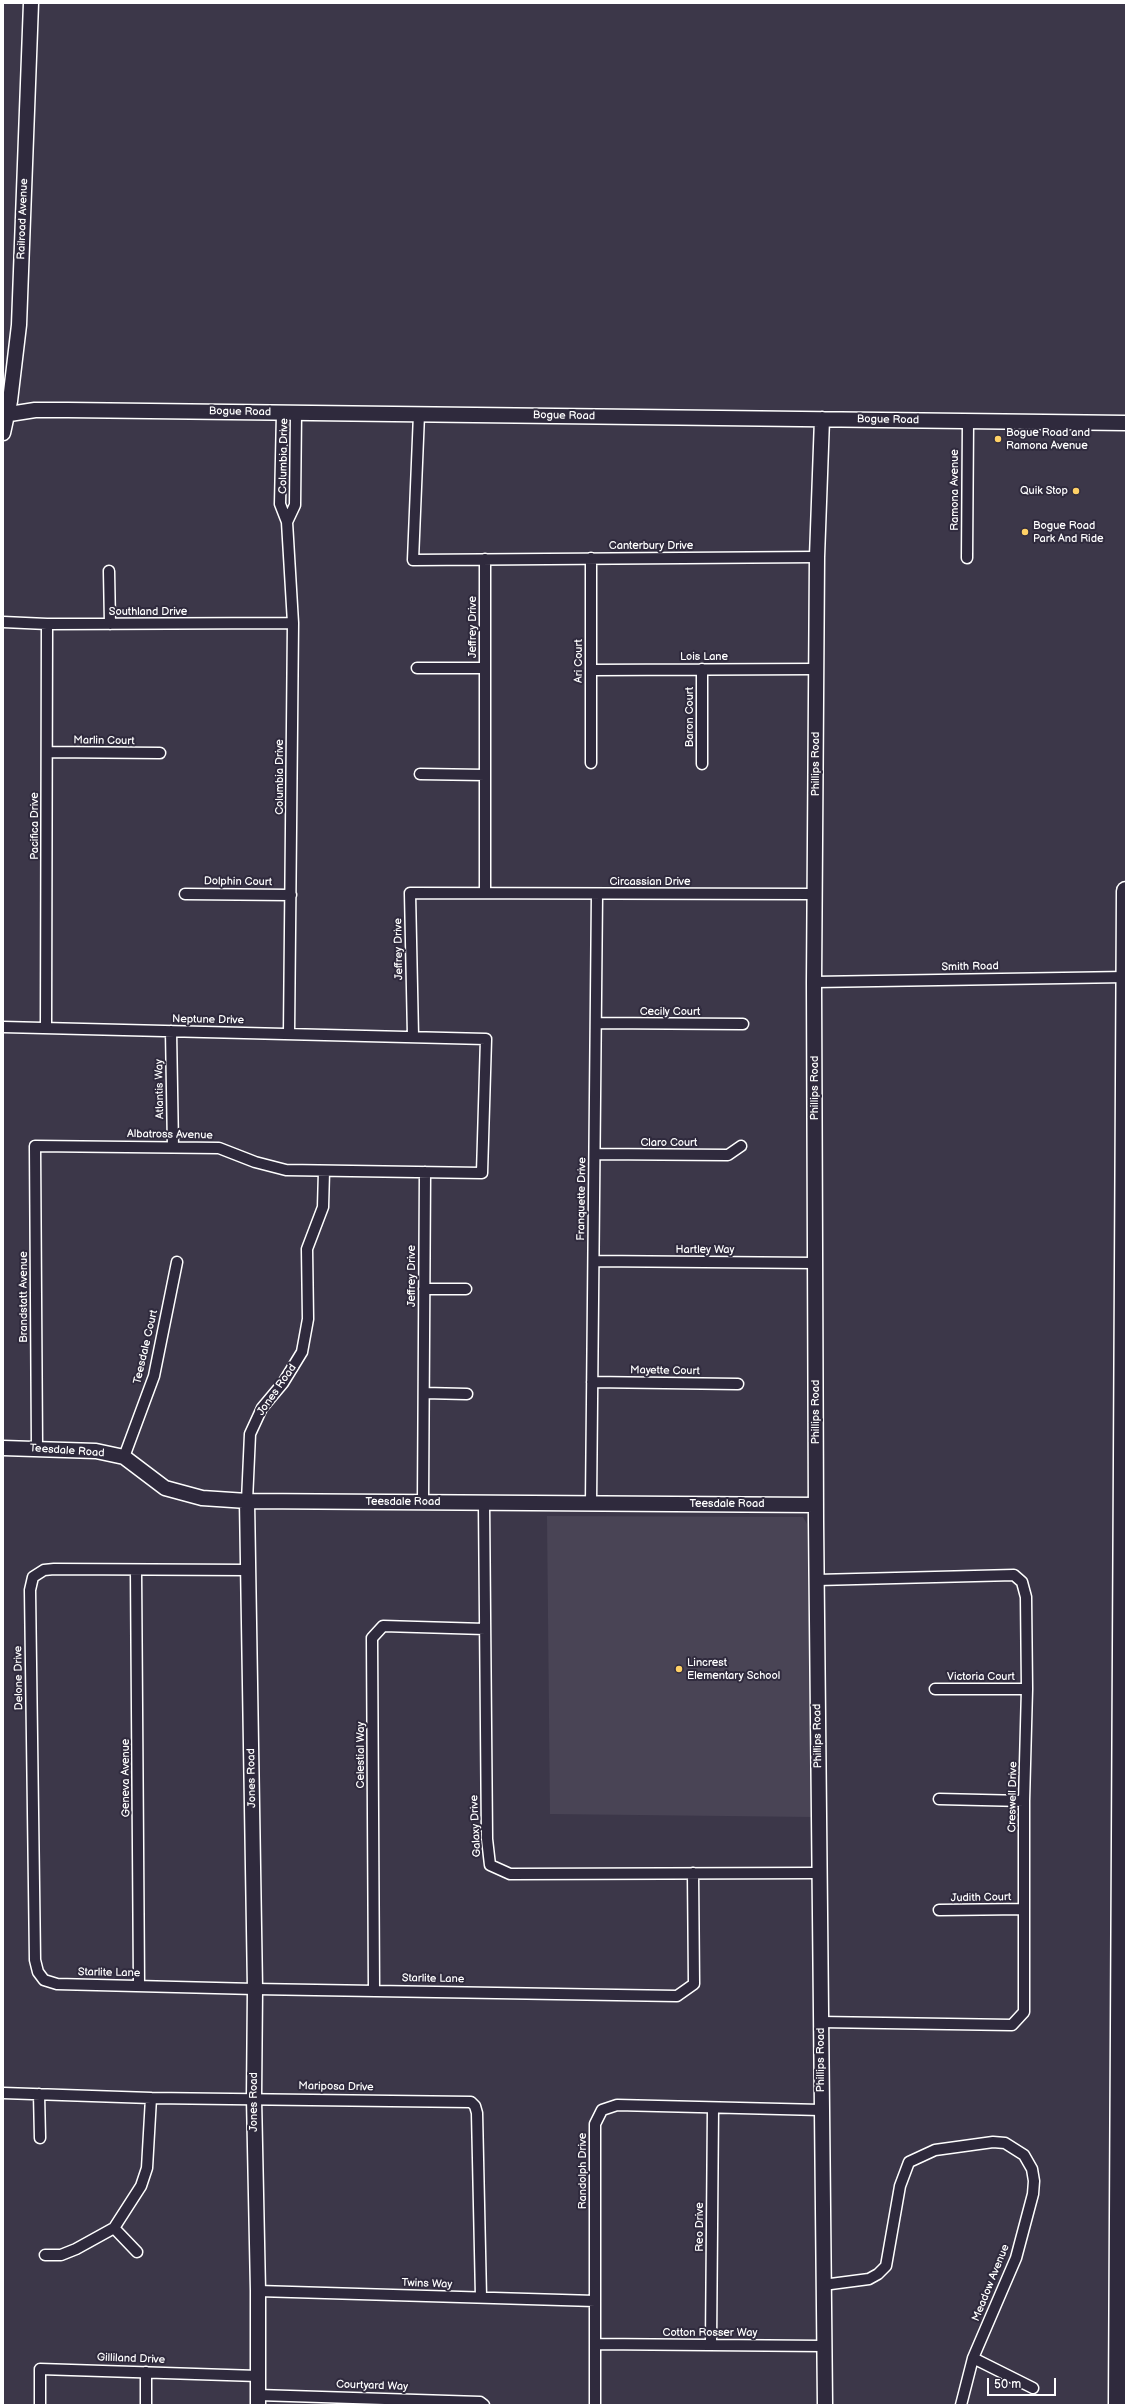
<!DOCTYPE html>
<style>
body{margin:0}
#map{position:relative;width:1129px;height:2408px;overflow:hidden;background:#3c3749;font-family:"Balsamiq Sans",sans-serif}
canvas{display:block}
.frame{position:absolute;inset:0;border:4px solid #fff;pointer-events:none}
.scale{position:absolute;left:987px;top:2378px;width:69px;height:18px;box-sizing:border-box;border:2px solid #fff;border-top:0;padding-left:5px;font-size:12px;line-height:14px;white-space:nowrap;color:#fff;-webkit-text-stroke:3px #2f2a3d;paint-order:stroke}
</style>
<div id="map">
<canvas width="1129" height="2408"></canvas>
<div class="frame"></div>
<div class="scale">50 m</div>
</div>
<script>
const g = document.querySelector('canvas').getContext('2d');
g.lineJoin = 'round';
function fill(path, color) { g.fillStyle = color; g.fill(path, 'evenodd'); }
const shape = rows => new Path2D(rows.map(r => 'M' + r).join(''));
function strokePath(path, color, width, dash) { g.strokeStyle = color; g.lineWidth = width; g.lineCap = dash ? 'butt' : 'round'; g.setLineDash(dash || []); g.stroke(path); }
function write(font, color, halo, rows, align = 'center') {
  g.font = font + ' "Balsamiq Sans",sans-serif'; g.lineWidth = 4; g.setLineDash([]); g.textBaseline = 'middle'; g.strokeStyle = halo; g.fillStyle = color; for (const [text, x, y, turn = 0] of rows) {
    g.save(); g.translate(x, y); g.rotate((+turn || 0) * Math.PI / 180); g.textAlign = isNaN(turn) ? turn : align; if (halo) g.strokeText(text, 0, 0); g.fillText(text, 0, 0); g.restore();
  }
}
fill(shape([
 [547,1516,803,1517,807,1524,813,1817,550,1814]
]), '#494455');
const street = shape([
 [282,413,280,504,287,522,293,623,289,1033],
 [419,414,413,560,817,557],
 [287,522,295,505,296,413],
 [591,558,591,763],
 [967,558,968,422],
 [485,559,485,893],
 [109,571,110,624],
 [3,622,47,624,293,623],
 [417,668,485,668],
 [591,670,816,669],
 [48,752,160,753],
 [702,764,702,669],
 [420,774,485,775],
 [185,894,291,895],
 [814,982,1126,977],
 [596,1023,743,1024],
 [3,1027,486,1039,482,1173,286,1170,255,1162,219,1148,35,1146,37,1448],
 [46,1028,47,624],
 [171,1031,173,1147],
 [413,1036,410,893,815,894],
 [595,1154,728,1155,741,1146],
 [594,1261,815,1263],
 [424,1289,466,1289],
 [592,1382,738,1384],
 [424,1393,467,1394],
 [124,1457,154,1376,177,1262],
 [247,1501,250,1434,262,1408,283,1383,302,1352,308,1319,307,1249,323,1207,324,1171],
 [423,1502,425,1172],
 [484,1503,487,1839,490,1865,510,1874,819,1873],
 [591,1503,597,894],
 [136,1570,139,1985],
 [248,1570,54,1569,44,1570,33,1577,30,1590,35,1960,38,1972,44,1980,57,1984,255,1989,677,1996,694,1984,693,1873],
 [817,1580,1014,1575,1022,1582,1026,1597,1027,1689,1024,1801,1024,2012,1012,2025,820,2022],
 [935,1689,1027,1689],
 [939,1799,1024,1801],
 [939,1910,1024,1909],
 [374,1990,372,1638,383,1626,485,1629],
 [3,2093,151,2098,471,2102,475,2106,477,2113,481,2297],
 [39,2094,40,2138],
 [114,2228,137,2252],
 [45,2255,61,2255,76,2249,114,2228,141,2186,147,2168,151,2098],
 [823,2285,869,2279,878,2274,886,2266,900,2186,909,2162,935,2150,993,2142,1005,2143,1024,2155,1032,2169,1034,2181,1033,2194,1016,2258,973,2358,961,2405],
 [258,2291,595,2301],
 [595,2344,824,2346],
 [711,2345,713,2108],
 [973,2358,1033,2388],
 [146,2372,146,2405],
 [258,2395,480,2402,484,2405],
 [40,2405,40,2369,258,2376],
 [595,2405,595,2124,602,2110,617,2105,821,2110]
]);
const secondary = shape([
 [3,415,35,410,68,410,1126,423],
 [822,419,817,557,814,982,816,1521,825,2405],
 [3,433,10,401,19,325,31,3],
 [3,1448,96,1451,124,1457,165,1488,202,1498,247,1501,816,1505],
 [247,1501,255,1989,254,2098,258,2291,258,2405]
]);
const highway = shape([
 [1118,2405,1126,891]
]);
strokePath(street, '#fff', 13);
strokePath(secondary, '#fff', 17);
strokePath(highway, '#fff', 21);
strokePath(street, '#2f2a3d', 10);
strokePath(secondary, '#2f2a3d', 14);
strokePath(highway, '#2f2a3d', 18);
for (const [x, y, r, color] of [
 [998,439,4,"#ffd166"],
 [1076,491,4,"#ffd166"],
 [1025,532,4,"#ffd166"],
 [679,1669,4,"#ffd166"]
]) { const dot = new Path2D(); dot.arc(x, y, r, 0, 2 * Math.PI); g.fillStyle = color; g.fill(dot); strokePath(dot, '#2f2a3d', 1.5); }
write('11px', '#fff', '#2f2a3d', [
 ["Railroad Avenue",23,219,-88],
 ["Bogue Road",240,412,1],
 ["Bogue Road",564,416,1],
 ["Bogue Road",888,420,1],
 ["Columbia Drive",284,456,-89],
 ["Ramona Avenue",955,490,-90],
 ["Canterbury Drive",651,546],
 ["Southland Drive",148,612],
 ["Jeffrey Drive",473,627,-90],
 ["Lois Lane",704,657],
 ["Ari Court",579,661,-90],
 ["Baron Court",690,717,-90],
 ["Marlin Court",104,741,1],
 ["Phillips Road",816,764,-90],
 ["Columbia Drive",280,777,-90],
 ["Pacifica Drive",35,826,-90],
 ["Dolphin Court",238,882,1],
 ["Circassian Drive",650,882],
 ["Jeffrey Drive",399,949,-91],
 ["Smith Road",970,967,-1],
 ["Cecily Court",670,1012],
 ["Neptune Drive",208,1020,1],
 ["Phillips Road",815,1088,-90],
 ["Atlantis Way",160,1089,-91],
 ["Albatross Avenue",170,1135,1],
 ["Claro Court",669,1143],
 ["Franquette Drive",582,1199,-89],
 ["Hartley Way",705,1250],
 ["Jeffrey Drive",412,1276,-90],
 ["Brandstatt Avenue",24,1297,-90],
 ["Teesdale Court",146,1347,-77],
 ["Mayette Court",665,1371,1],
 ["Jones Road",277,1390,-55],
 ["Phillips Road",816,1412,-90],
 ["Teesdale Road",67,1451,4],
 ["Teesdale Road",403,1502],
 ["Teesdale Road",727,1504],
 ["Victoria Court",981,1677],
 ["Delone Drive",19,1678,-91],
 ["Phillips Road",818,1736,-91],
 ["Celestial Way",361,1755,-90],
 ["Geneva Avenue",126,1778,-90],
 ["Jones Road",252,1778,-91],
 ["Creswell Drive",1013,1797,-89],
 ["Galaxy Drive",476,1826,-93],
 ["Judith Court",981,1898,-1],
 ["Starlite Lane",109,1973,1],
 ["Starlite Lane",433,1979,1],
 ["Phillips Road",821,2060,-90],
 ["Mariposa Drive",336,2087,1],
 ["Jones Road",254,2102,-90],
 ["Randolph Drive",583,2171,-90],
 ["Reo Drive",700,2227,-90],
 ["Meadow Avenue",991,2283,-68],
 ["Twins Way",427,2284,2],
 ["Cotton Rosser Way",710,2333],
 ["Gilliland Drive",131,2359,2],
 ["Courtyard Way",372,2386,2]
]);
write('11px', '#fff', '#2f2a3d', [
 ["Bogue Road and",1006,433],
 ["Ramona Avenue",1006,446],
 ["Quik Stop",1068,491,"right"],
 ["Bogue Road",1033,526],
 ["Park And Ride",1033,539],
 ["Lincrest",687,1663],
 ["Elementary School",687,1676]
], 'left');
</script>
